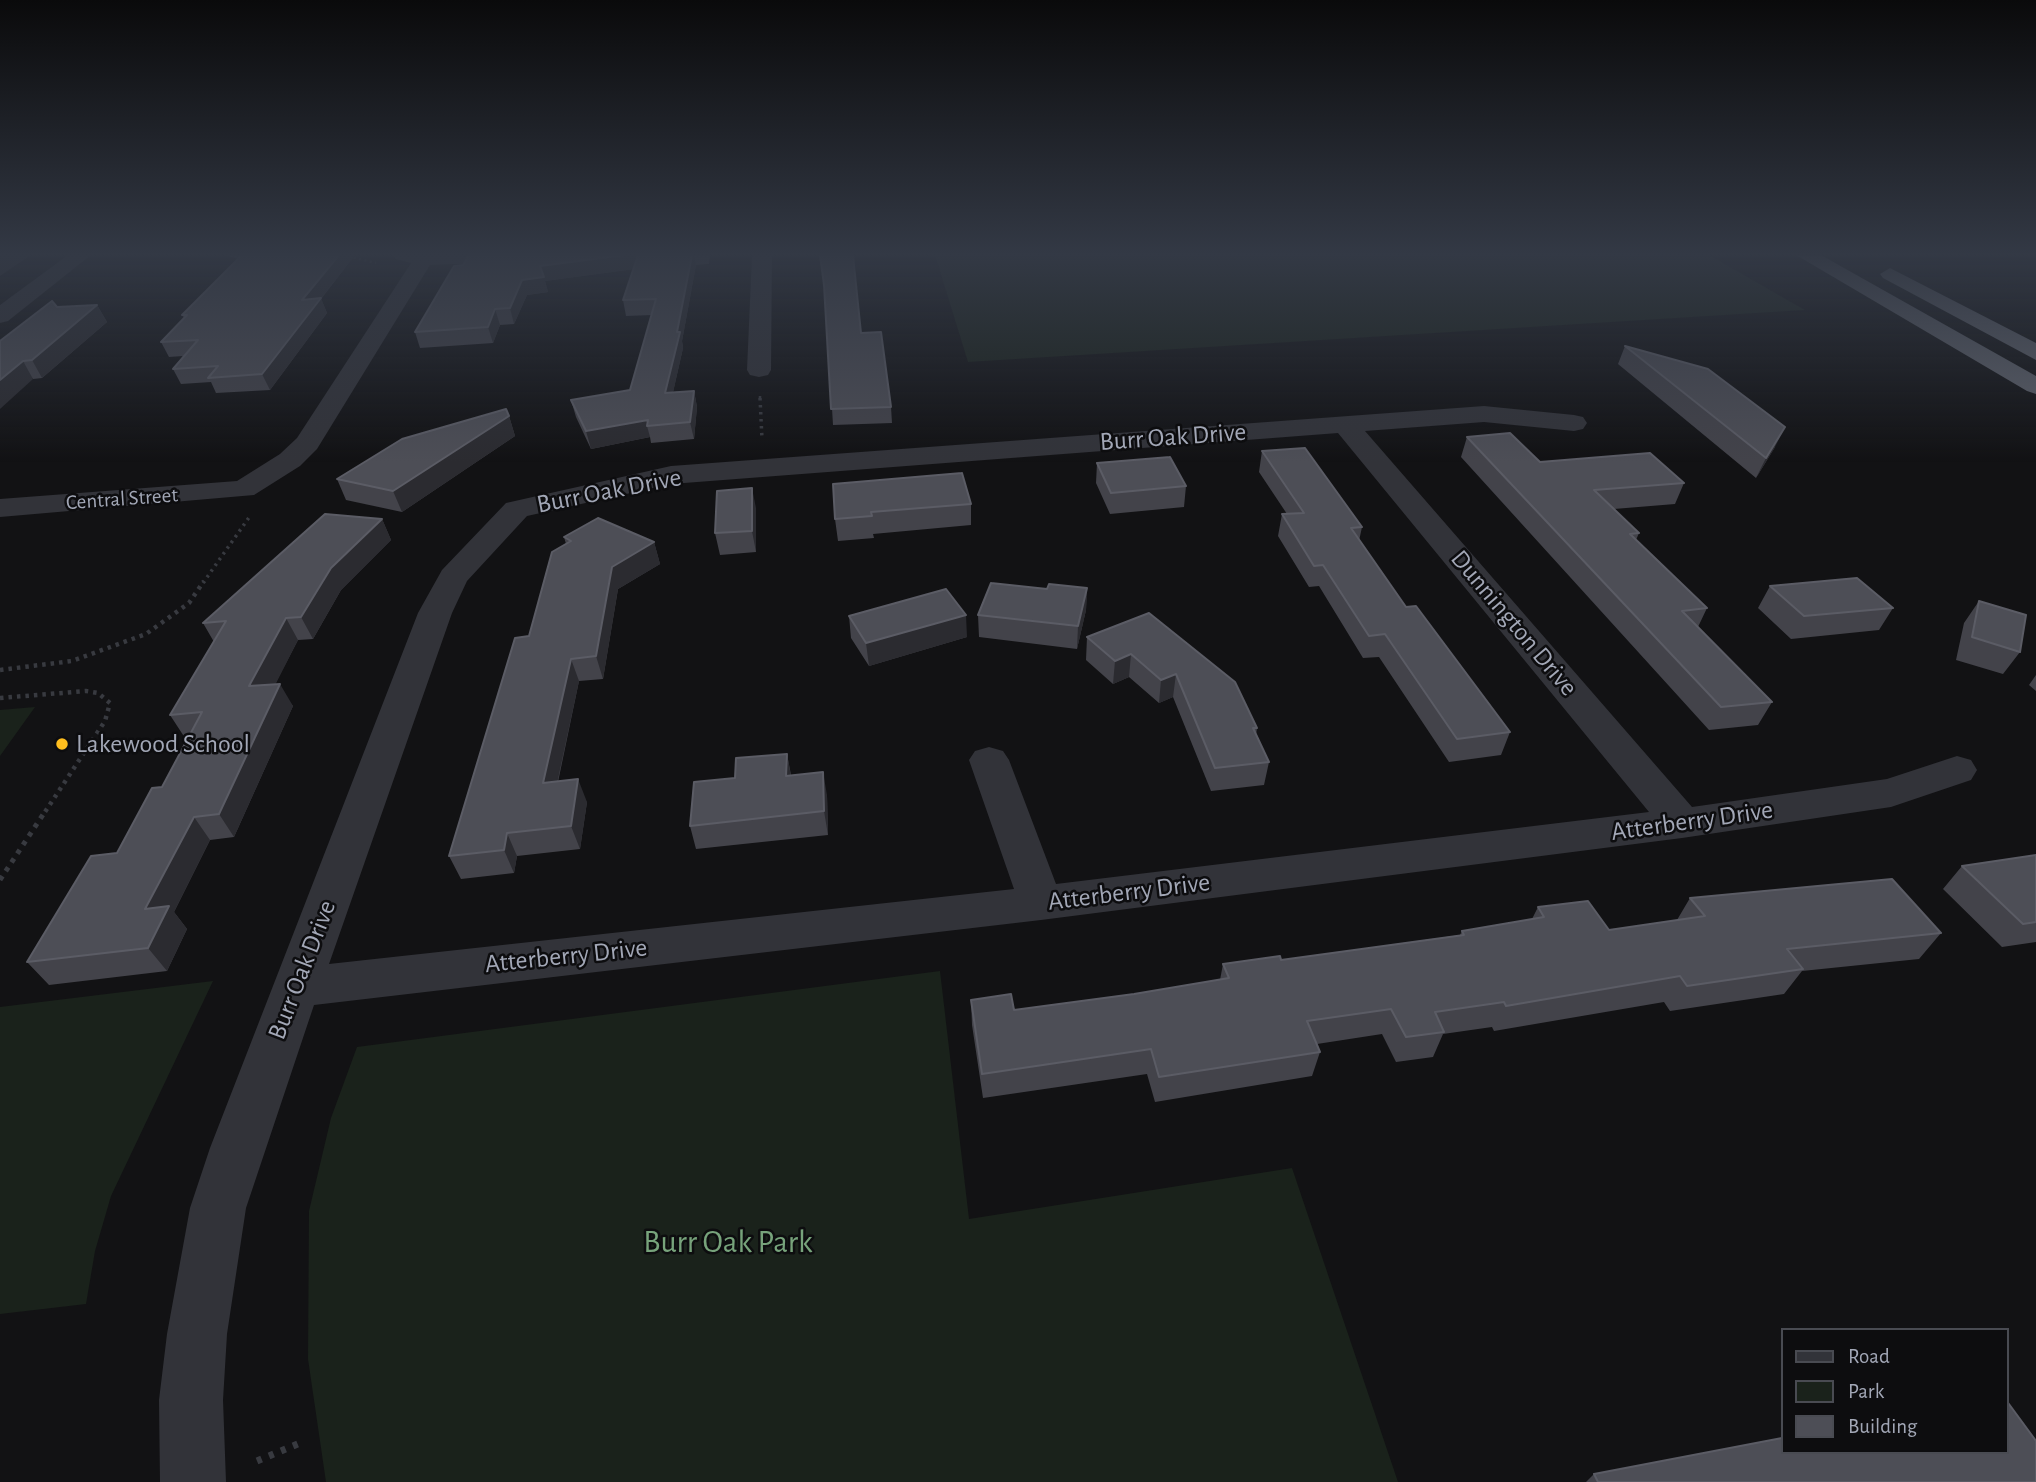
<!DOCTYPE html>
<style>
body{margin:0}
#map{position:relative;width:2036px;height:1482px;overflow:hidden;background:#121214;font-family:"Alegreya Sans",sans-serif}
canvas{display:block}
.legend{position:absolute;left:1781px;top:1328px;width:228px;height:126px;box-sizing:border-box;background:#0d0d0f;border:2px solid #494b52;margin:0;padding:9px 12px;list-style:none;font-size:21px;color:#a2a7b6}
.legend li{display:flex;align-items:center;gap:14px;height:35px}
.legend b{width:35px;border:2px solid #494b52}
</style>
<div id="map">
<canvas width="2036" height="1482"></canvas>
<ul class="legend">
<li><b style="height:9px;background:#323339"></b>Road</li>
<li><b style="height:19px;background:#1a221b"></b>Park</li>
<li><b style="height:19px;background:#4d4e56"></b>Building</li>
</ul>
</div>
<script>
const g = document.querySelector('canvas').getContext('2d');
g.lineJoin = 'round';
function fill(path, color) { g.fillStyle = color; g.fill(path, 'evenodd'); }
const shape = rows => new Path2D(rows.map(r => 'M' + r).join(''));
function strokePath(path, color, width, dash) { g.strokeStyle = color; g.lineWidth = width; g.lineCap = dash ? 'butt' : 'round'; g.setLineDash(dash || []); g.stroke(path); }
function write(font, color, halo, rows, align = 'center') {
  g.font = font + ' "Alegreya Sans",sans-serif'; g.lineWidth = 5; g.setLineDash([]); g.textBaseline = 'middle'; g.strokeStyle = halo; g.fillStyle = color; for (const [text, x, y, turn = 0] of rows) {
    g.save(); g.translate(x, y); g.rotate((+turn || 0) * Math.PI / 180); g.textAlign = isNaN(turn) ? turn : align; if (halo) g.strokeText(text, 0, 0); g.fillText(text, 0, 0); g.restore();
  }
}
fill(shape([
 [935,255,1709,255,1805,310,968,362],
 [35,707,0,756,0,710],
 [940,971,969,1219,1292,1168,1398,1482,326,1482,308,1359,309,1211,331,1118,357,1047],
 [213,981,111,1196,95,1251,86,1304,0,1314,0,1007]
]), '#1a221b');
strokePath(shape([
 [343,255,376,263],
 [760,396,760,400]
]), '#383a40', 2.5, [2, 3.5]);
strokePath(shape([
 [760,398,762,439],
 [203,583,250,516]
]), '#383a40', 3.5, [2.5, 4.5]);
strokePath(shape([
 [0,670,72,661,146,634,189,603,204,581],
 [0,698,86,691,98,693,110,703,105,721,43,815]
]), '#383a40', 4.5, [3.5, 5]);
strokePath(shape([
 [0,880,44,813]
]), '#383a40', 5, [4.5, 6]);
strokePath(shape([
 [257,1461,305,1441]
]), '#383a40', 7, [5, 8]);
fill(shape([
 [68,255,91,255,8,321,0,323,0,305,68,255],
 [393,255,562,255,552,261,430,265,317,449,300,466,254,495,0,517,0,499,237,481,280,454,297,438,411,263,396,259,393,255],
 [752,255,772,255,771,370,768,375,759,377,750,375,747,370,752,255],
 [1484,406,1574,415,1583,417,1587,423,1583,429,1574,431,1484,422,1365,431,1692,807,1887,779,1957,756,1971,760,1977,770,1971,780,1891,807,1682,838,1041,920,314,1005,246,1208,227,1334,223,1400,226,1482,160,1482,159,1400,167,1334,190,1208,210,1148,418,613,442,570,506,503,671,466,1484,406],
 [1338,433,1649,812,1056,884,1009,760,1003,751,989,747,975,751,969,760,1014,889,329,964,452,613,467,581,527,516,671,484,1338,433]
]), '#323339');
fill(shape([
 [1796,255,1821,255,2036,376,2036,394,2027,391,1796,255],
 [1890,268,2036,343,2036,360,1883,278,1880,274,1890,268]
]), '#5e616a');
fill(shape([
 [225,255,355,255,321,299,327,313,270,390,216,393,211,382,181,384,173,369,183,356,169,357,161,342,184,318,182,315,238,259],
 [469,255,710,255,709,264,696,265,682,341,683,348,673,392,694,391,697,407,694,439,651,443,650,437,591,449,576,417,571,400,630,390,652,315,626,316,623,300,634,269,545,281,548,292,527,295,514,324,500,325,493,343,420,348,415,332,463,265],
 [819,255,853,255,861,333,891,407,892,423,833,425,825,291],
 [97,305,107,322,42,378,33,379,0,341,57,307],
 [1625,346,1775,447,1756,478,1618,364],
 [509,416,515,436,402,512,346,500,337,479],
 [1467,437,1540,462,1684,483,1675,504,1614,509,1639,533,1636,540,1707,608,1698,627,1772,702,1758,725,1709,730,1461,457],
 [1262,451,1362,527,1359,541,1406,607,1510,732,1501,755,1449,762,1379,657,1363,658,1319,586,1309,587,1278,536,1282,514,1287,514,1259,472],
 [1097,463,1186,486,1184,507,1110,514,1096,483],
 [962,473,971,504,971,525,873,534,874,538,838,541,835,519],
 [756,508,756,552,720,555,715,533],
 [382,519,391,540,341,590,313,639,298,640,275,684,293,706,234,837,210,840,174,912,187,929,167,971,49,985,27,962,117,853,162,787,188,738,185,738,170,715,214,642,203,623],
 [564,537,654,542,660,564,618,589,603,679,579,681,558,782,587,802,580,849,517,856,514,873,461,879,449,856,529,636,566,544],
 [1770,586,1893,608,1879,630,1791,639,1758,608],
 [1087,588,1086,610,1077,649,979,637,978,615,1047,589],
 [1979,601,2020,652,2003,674,1956,660,1964,623],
 [1149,613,1257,728,1256,735,1269,762,1264,785,1211,791,1173,697,1159,703,1129,677,1113,684,1086,660,1087,637],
 [849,616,967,637,869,666,851,638],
 [2036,675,2036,691,2029,685],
 [787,754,791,775,827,795,828,835,696,849,690,826,735,778],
 [2036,855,2036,942,2002,947,1943,889,1962,866],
 [1690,898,1941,933,1919,959,1802,971,1784,994,1670,1011,1664,1002,1494,1031,1492,1027,1443,1034,1433,1057,1396,1062,1382,1034,1317,1044,1320,1052,1312,1076,1155,1102,1147,1074,983,1098,972,1025,971,1000,1014,1010,1134,994,1220,980,1223,964,1281,960,1460,935,1462,931,1532,919,1538,907,1609,930,1677,920],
 [1594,1474,2036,1482,1586,1482]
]), '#43434a');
fill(shape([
 [0,255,31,255,0,276],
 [339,255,355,255,309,314,302,300],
 [625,255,639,255,642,268,545,281,548,292,527,295,514,324,510,308,522,280,540,266],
 [692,255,694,255,696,265,682,341,683,348,669,410,665,393],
 [321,298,327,313,270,390,262,374],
 [97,305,107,322,42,378,32,360],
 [495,309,500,325,493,343,488,327],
 [23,361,33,379,0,409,0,380],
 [694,391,697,407,694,439,690,422],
 [509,416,515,436,402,512,393,491],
 [648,420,647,426,650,437,591,449,586,431],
 [1785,427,1775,447,1756,478,1766,458],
 [752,488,756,508,756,552,752,531],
 [382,519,391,540,341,590,313,639,301,617,331,568],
 [654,542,660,564,618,589,603,679,596,656,612,567],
 [1087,588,1086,610,1077,649,1078,626],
 [966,615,967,637,869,666,866,643],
 [286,618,298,640,263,709,249,686],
 [1131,654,1129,677,1113,684,1115,661],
 [571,659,579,681,552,807,543,783],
 [1176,674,1173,697,1159,703,1161,680],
 [280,684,293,706,234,837,219,814],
 [787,754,791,777,786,776],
 [823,772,827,795,828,835,824,811],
 [578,779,587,802,580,849,571,826],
 [194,817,210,840,174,912,187,929,167,971,148,948,145,909],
 [507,833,517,856,514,873,504,850]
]), '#2b2b30');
const building = shape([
 [242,255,339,255,302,300,321,298,262,374,208,378,218,366,173,369,198,340,161,342,187,315,182,315,242,255],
 [469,255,625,255,540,266,544,277,522,280,510,308,495,309,488,327,415,332,454,266,463,265,469,255],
 [638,255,692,255,677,332,680,332,665,393,694,391,690,422,647,426,648,420,586,431,571,400,630,390,656,299,623,300,638,255],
 [820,255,853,255,861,333,881,332,891,407,831,409,824,285,820,255],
 [52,301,57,307,97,305,32,360,23,361,0,380,0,341,52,301],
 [1625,346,1708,369,1785,427,1766,458,1625,346],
 [506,409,509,416,393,491,337,479,402,439,506,409],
 [1510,433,1540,462,1650,453,1684,483,1594,490,1639,533,1630,534,1707,608,1682,611,1772,702,1721,707,1467,437,1510,433],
 [1305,448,1362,527,1351,528,1406,607,1416,606,1510,732,1457,739,1385,634,1369,636,1323,565,1314,566,1282,514,1304,513,1262,451,1305,448],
 [1170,457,1186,486,1111,493,1097,463,1170,457],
 [962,473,971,504,871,512,872,516,835,519,833,484,962,473],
 [752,488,752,531,715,533,717,491,752,488],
 [325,514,382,519,331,568,301,617,286,618,249,686,280,684,219,814,194,817,145,909,169,906,148,948,27,962,91,856,117,853,152,788,162,787,202,712,170,715,226,621,203,623,325,514],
 [598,518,654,542,612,567,596,656,571,659,543,783,578,779,571,826,507,833,504,850,449,856,515,638,529,636,552,552,571,541,564,537,598,518],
 [1857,578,1893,608,1804,616,1770,586,1857,578],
 [991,583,1047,589,1049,584,1087,588,1078,626,978,615,991,583],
 [946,589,966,615,866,643,849,616,946,589],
 [1979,601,2026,615,2020,652,1972,637,1979,601],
 [1149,613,1235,682,1257,728,1253,728,1269,762,1215,768,1176,674,1161,680,1131,654,1115,661,1087,637,1149,613],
 [787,754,786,776,823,772,824,811,690,826,694,782,735,778,736,758,787,754],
 [2036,855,2036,922,2023,924,1962,866,2036,855],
 [1892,879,1941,933,1787,949,1803,969,1687,986,1680,976,1506,1006,1504,1002,1435,1012,1444,1032,1406,1037,1391,1009,1307,1021,1320,1052,1159,1077,1151,1049,982,1074,971,1000,1011,994,1014,1010,1134,994,1229,978,1223,964,1280,956,1281,960,1464,935,1462,931,1544,917,1538,907,1588,901,1609,930,1705,916,1690,898,1892,879],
 [2006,1400,2036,1441,2036,1482,1598,1482,1594,1474,1782,1438,1782,1452,2006,1452,2006,1400]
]);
fill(building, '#4d4e56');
strokePath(building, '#5b5c65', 2);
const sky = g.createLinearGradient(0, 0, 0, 462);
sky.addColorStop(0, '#0a0a0b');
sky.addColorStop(0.55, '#333945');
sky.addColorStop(1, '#33394500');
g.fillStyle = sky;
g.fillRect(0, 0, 2036, 462);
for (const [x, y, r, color] of [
 [62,744,7,"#ffbe1e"]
]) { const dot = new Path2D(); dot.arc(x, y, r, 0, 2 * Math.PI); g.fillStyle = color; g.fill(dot); strokePath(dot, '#0d0d0f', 2.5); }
write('21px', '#a2a7b6', '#0d0d0f', [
 ["Central Street",122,499,-4]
]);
write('26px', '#a2a7b6', '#0d0d0f', [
 ["Burr Oak Drive",1173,437,-4],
 ["Burr Oak Drive",609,491,-11],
 ["Dunnington Drive",1514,623,50],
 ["Atterberry Drive",1692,821,-8],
 ["Atterberry Drive",1129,892,-7],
 ["Atterberry Drive",566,956,-6],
 ["Burr Oak Drive",302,970,-69]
]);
write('26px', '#a2a7b6', '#0d0d0f', [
 ["Lakewood School",76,744]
], 'left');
write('32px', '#77a37b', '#0d0d0f', [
 ["Burr Oak Park",728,1242]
]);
</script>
